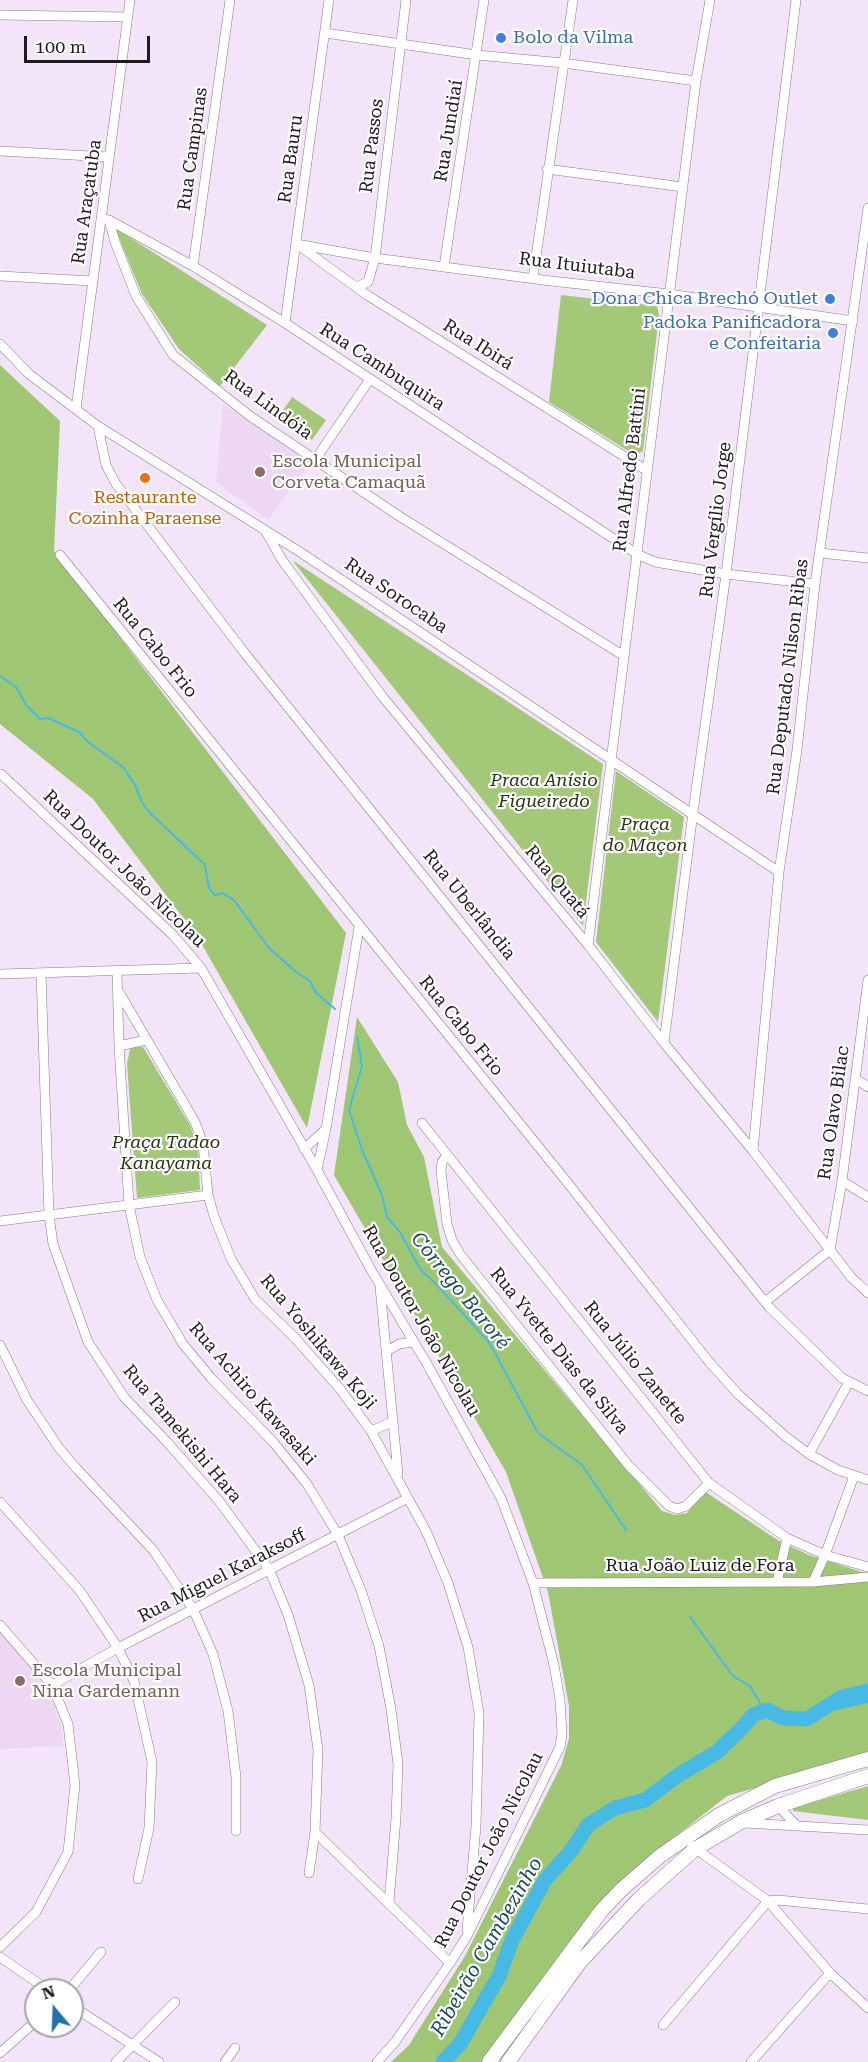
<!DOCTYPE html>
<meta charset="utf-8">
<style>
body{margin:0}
#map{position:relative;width:868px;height:2062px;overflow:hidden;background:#f4e4f9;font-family:"Roboto Serif",serif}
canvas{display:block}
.north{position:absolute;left:24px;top:1978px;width:60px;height:60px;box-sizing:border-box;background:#fff;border:2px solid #a5a3a6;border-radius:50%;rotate:341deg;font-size:16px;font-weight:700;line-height:24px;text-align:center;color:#1f1920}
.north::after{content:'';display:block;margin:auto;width:21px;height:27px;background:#2073a4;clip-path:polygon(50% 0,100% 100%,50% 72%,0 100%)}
.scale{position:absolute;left:24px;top:36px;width:126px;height:27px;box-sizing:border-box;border:3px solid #1f1920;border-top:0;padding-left:8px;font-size:18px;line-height:21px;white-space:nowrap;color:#1f1920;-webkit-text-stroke:4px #fff;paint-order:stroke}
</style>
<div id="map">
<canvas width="868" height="2062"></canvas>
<div class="north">N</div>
<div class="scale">100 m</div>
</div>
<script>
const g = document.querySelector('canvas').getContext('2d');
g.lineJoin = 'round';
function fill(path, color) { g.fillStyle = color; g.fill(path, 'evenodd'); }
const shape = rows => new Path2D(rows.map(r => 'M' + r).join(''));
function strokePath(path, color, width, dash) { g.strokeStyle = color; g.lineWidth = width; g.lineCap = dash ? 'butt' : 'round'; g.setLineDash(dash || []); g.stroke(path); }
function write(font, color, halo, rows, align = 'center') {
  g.font = font + ' "Roboto Serif",serif'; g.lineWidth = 4.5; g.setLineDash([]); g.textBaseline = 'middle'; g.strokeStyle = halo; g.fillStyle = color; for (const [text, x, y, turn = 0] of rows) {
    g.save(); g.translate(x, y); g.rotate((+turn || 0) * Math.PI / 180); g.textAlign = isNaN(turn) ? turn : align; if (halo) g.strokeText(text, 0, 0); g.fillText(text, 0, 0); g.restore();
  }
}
fill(shape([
 [223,404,311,462,268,520,216,482],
 [0,1634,30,1666,51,1697,62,1728,63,1746,0,1749]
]), '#edd7f3');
fill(shape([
 [115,228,267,325,220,386,179,349,142,294],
 [561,295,657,306,659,315,643,451,637,454,630,452,549,402],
 [292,397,326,420,312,440,278,418],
 [292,560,603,764,583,926],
 [616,771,684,817,658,1022,596,942],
 [136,1047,143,1047,190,1125,198,1148,200,1190,137,1198,127,1064,130,1049],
 [868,1786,868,1820,793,1811,793,1808]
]), '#a3c877');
fill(shape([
 [0,365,60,421,54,551,346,933,307,1128,197,936,93,799,0,724],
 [357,1017,398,1082,407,1125,424,1157,442,1247,662,1511,675,1515,687,1513,704,1491,779,1541,809,1555,868,1574,868,1756,727,1796,663,1846,622,1883,487,2062,391,2062,409,2045,465,1956,561,1766,569,1739,569,1706,548,1592,506,1472,334,1175]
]), '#9fc672');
fill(shape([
 [868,1688,868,1703,788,1721]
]), '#46bae5');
strokePath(shape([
 [0,676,16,687,27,706,40,719,48,718,79,732,88,742,123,767,135,785,142,802,149,812,205,865,209,888,215,895,223,893,234,900,269,948,295,971,310,981,316,993,335,1009],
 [357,1037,362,1066,349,1110,362,1150,382,1195,387,1217,400,1232,420,1269,437,1285,489,1342,538,1433,582,1465,626,1530],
 [690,1617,733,1676,750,1686,759,1701,763,1711]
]), '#46bae5', 2);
strokePath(shape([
 [443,2062,460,2044,499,1976,512,1940,545,1880,571,1851,588,1825,615,1808,645,1800,677,1776,717,1752,742,1728,753,1715,767,1710,783,1718,807,1719,842,1697,868,1691]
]), '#46bae5', 15);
const minor = shape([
 [0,15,128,17],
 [325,33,477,55,563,63,696,81],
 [0,151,109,157],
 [547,169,683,187],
 [101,218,109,220,193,266,285,323,637,554,655,562,726,574,815,584],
 [109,220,115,242,136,296,173,355,250,416,399,516,624,656],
 [296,244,375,258,551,281,669,294,853,321],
 [298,245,367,295,646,470],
 [193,266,230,0],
 [444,267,484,0],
 [0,276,93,281],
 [533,278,573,0],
 [356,287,368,282,375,258,406,0],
 [285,323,329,0],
 [0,344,29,374,98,426,297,550,779,872],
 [76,409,130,0],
 [98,426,106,465,116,484,243,651,769,1307,842,1378,868,1391],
 [315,460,370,379],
 [265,530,282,560,382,696,588,945,664,1043,753,1151,851,1277,868,1293],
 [820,553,868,558],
 [60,555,563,1177,710,1363,738,1394,785,1436,809,1454,838,1470,868,1480],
 [1,774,173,935,201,968,317,1170,370,1268,427,1364,501,1498,533,1583,554,1665,560,1700,562,1734,560,1747,467,1936,450,1963,395,2042,377,2062],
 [588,945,696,81,710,0],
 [117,971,119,1046,129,1205,140,1257,157,1300,183,1344,211,1378,274,1443,307,1484,338,1535,361,1590,379,1646,391,1709,398,1764,396,1818,389,1902],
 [41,973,49,1215,53,1244,88,1342,124,1397,167,1442,219,1501,269,1569,288,1615,309,1685,318,1750,315,1832,309,1873],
 [0,974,201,968],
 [119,992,195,1122,203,1144,208,1195,214,1216,231,1259,255,1299,295,1338,340,1389,371,1431,426,1531,448,1583,468,1647,479,1713,476,1826,467,1930],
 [664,1043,693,812,726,574,796,0],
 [119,1046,146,1040],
 [856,1079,868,1087],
 [422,1123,709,1483,787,1538,825,1555,868,1567],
 [304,1149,326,1129],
 [753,1151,779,872,797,750,815,584,868,208],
 [447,1155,442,1162,441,1171,447,1224,452,1240,460,1254,629,1466,669,1506,677,1509,686,1506,709,1483],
 [317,1170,326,1129,359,927],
 [842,1181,868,1197],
 [0,1221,208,1195],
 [830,1250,842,1181,868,980],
 [380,1287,398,1474],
 [765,1302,830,1250],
 [0,1345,27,1400,59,1448,77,1469,153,1550,193,1609,213,1654,228,1711,236,1777,236,1831],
 [386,1352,399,1344,414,1342],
 [371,1431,392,1422],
 [809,1454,849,1382],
 [0,1502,80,1591,118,1648,134,1681,152,1762,149,1828,138,1879],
 [777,1582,787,1538],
 [813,1582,825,1555,854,1476],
 [533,1583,813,1582,868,1577],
 [0,1625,52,1685,68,1724,75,1785,68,1852,36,1912,0,1947],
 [52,1685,118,1648,408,1498],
 [778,1806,797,1826],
 [745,1823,868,1830],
 [315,1832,450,1963],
 [692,1846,768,1901,830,1973,868,2008],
 [0,1957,48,1990],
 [69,1990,101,1952],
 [72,2006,159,2062],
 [663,2025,768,1901,778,1900,868,1909],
 [0,2053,36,2021],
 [116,2062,175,2002],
 [225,2062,235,2048],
 [751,2062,830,1973]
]);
const secondary = shape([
 [489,2062,602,1910,621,1890,660,1856,719,1815,775,1786,868,1759],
 [508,2062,580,1962,639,1899,695,1849,741,1822,778,1806,868,1776]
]);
strokePath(minor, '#897a8d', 10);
strokePath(secondary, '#897a8d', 15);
strokePath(minor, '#fff', 9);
strokePath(secondary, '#fff', 14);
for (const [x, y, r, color] of [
 [501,38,6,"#3f7fe0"],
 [830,299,6,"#3f7fe0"],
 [833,333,6,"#3f7fe0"],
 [260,472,6,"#8d6e63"],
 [145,478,6,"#e8710a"],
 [20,1681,6,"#8d6e63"]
]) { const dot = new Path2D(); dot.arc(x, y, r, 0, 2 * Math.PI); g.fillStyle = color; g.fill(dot); strokePath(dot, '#fff', 2); }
write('18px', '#366cbe', '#fff', [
 ["Bolo da Vilma",513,38,"left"],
 ["Dona Chica Brechó Outlet",818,299],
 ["Padoka Panificadora",821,323],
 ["e Confeitaria",821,344]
], 'right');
write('18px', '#1f1920', '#fff', [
 ["Rua Jundiaí",449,131,-81],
 ["Rua Passos",372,146,-83],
 ["Rua Campinas",193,149,-82],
 ["Rua Bauru",291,159,-82],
 ["Rua Araçatuba",87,202,-82],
 ["Rua Ituiutaba",577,266,7],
 ["Rua Ibirá",478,345,32],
 ["Rua Cambuquira",382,367,33],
 ["Rua Lindóia",268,405,36],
 ["Rua Alfredo Battini",630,470,-83],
 ["Rua Vergílio Jorge",716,520,-83],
 ["Rua Sorocaba",396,596,34],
 ["Rua Cabo Frio",155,648,51],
 ["Rua Deputado Nilson Ribas",788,677,-83],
 ["Rua Doutor João Nicolau",124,869,44],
 ["Rua Quatá",557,882,50],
 ["Rua Uberlândia",469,905,51],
 ["Rua Cabo Frio",461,1026,51],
 ["Rua Olavo Bilac",834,1113,-82],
 ["Rua Doutor João Nicolau",421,1321,60],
 ["Rua Yoshikawa Koji",318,1342,50],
 ["Rua Yvette Dias da Silva",559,1351,51],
 ["Rua Júlio Zanette",635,1363,51],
 ["Rua Achiro Kawasaki",252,1394,49],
 ["Rua Tamekishi Hara",182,1434,50],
 ["Rua João Luiz de Fora",700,1566],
 ["Rua Miguel Karaksoff",222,1576,-27],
 ["Rua Doutor João Nicolau",489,1850,-63]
]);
write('18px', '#785e54', '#fff', [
 ["Escola Municipal",272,462],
 ["Corveta Camaquã",272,483],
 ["Escola Municipal",32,1671],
 ["Nina Gardemann",32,1692]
], 'left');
write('18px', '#c56008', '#fff', [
 ["Restaurante",145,498],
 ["Cozinha Paraense",145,519]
]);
write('italic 18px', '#253411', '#fff', [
 ["Praca Anísio",544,781],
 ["Figueiredo",544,802],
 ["Praça",645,825],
 ["do Maçon",645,846],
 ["Praça Tadao",166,1143],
 ["Kanayama",166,1164]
]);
write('italic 20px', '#18495b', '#fff', [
 ["Córrego Baroré",460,1291,51],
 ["Ribeirão Cambezinho",487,1947,-60]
]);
</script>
